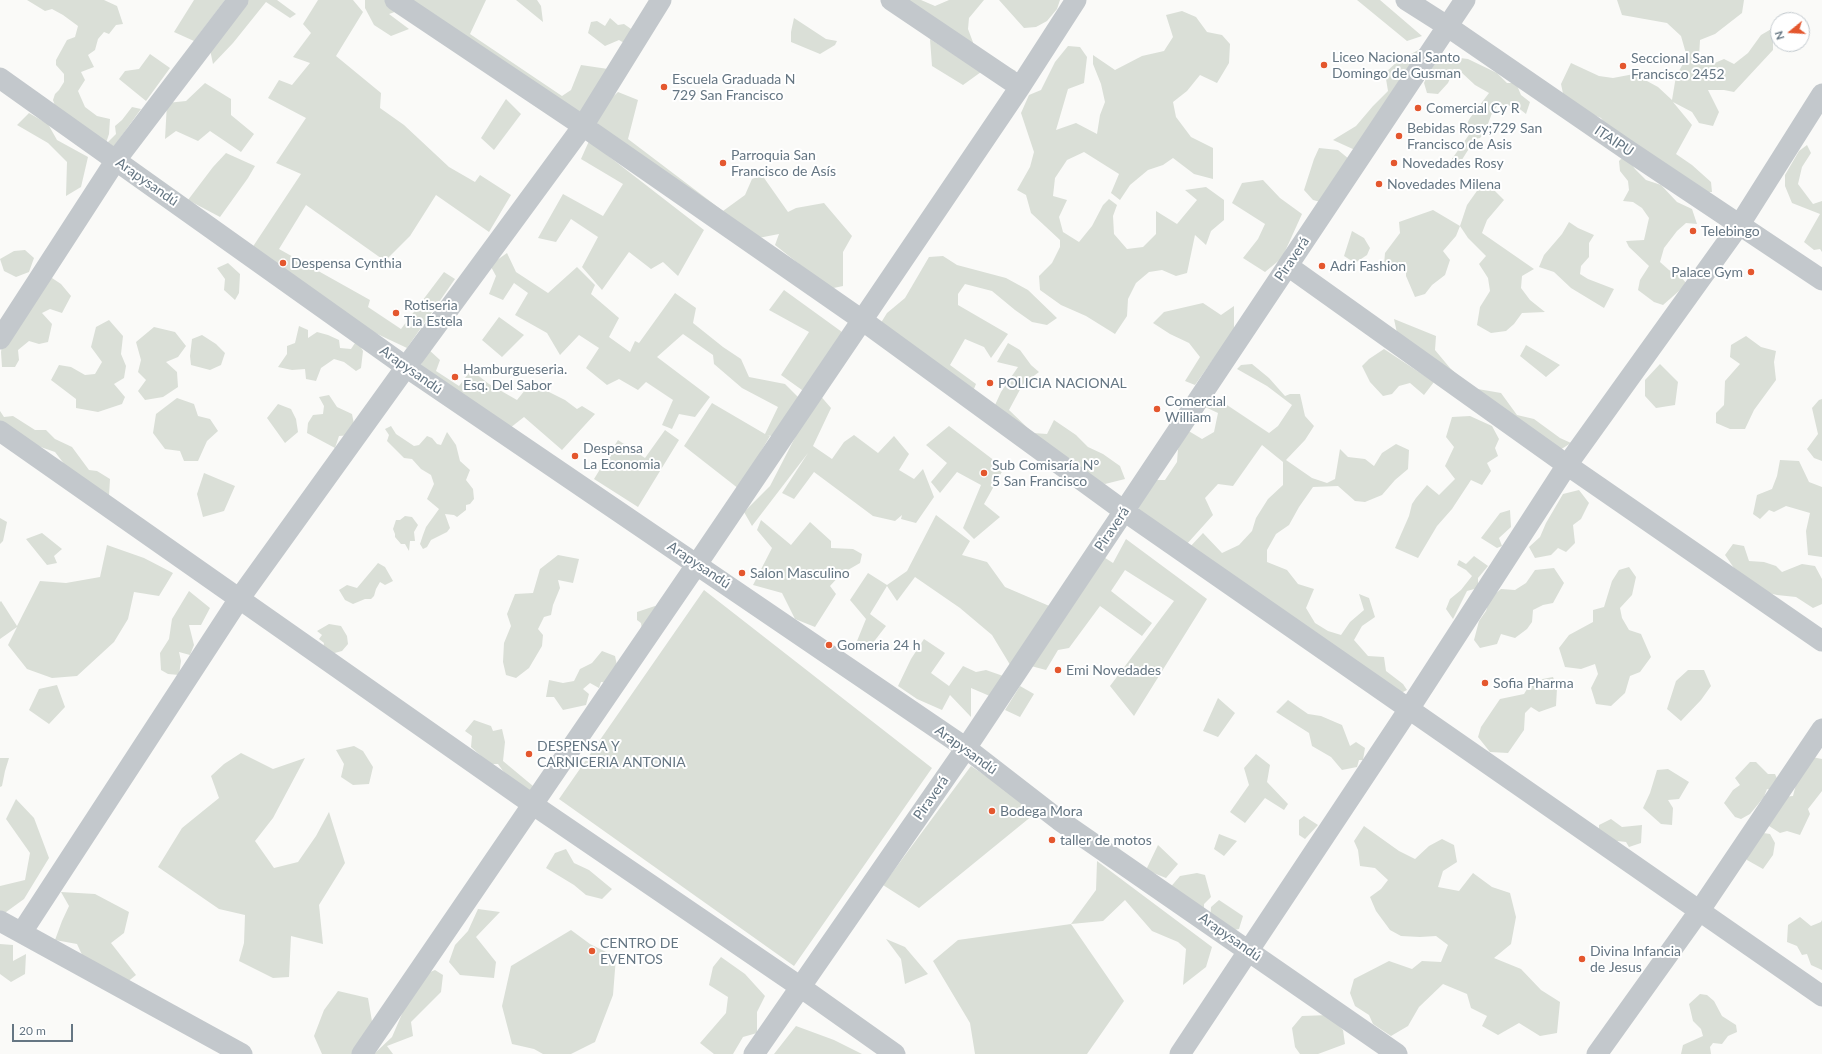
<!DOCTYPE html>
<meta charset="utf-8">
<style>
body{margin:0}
#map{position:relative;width:1822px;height:1054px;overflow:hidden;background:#fafaf8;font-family:Lato,sans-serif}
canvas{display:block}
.north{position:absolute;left:1770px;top:12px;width:40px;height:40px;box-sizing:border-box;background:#fff;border:1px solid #c1c8cd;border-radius:50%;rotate:252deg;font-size:11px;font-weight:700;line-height:16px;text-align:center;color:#657683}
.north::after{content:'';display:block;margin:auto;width:14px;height:18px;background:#e4572e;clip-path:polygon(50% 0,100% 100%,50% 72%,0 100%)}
.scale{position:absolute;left:12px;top:1024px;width:61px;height:18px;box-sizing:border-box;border:2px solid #657683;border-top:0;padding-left:5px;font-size:12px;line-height:14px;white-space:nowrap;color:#657683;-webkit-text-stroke:3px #fff;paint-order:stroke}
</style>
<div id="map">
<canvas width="1822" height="1054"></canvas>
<div class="north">N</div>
<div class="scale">20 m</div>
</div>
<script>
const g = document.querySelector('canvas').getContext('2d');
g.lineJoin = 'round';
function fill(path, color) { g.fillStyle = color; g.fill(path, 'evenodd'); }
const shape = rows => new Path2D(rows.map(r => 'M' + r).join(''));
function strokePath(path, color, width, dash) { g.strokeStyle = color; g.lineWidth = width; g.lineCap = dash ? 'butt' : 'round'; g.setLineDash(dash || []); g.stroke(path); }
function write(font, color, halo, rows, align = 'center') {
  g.font = font + ' Lato,sans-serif'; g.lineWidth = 4; g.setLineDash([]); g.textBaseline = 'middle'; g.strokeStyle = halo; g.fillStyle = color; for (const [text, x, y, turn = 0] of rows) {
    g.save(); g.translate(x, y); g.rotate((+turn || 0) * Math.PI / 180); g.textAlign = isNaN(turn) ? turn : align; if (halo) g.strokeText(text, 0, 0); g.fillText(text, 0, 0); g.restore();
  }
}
fill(shape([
 [27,0,104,0,117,6,123,24,116,25,109,34,104,32,98,39,95,50,88,55,94,67,81,72,85,80,78,91,85,107,97,116,110,119,109,134,106,143,55,106,53,100,55,94,59,90,64,82,64,74,56,65,56,60,67,40,75,37,78,26,63,15,52,9,45,11],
 [194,0,225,0,194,41,174,32],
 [241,0,277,0,296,14,290,18,266,2,233,43,213,64,208,40],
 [318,0,353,0,363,12,336,56,381,93,380,108,404,125,449,167,475,182,480,175,511,195,489,232,436,195,410,236,385,261,306,205,279,249,370,300,368,307,401,329,444,272,455,279,407,348,356,324,252,248,301,174,276,163,306,118,268,98,279,80,292,85,310,63,293,57,311,33,303,24],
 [365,0,394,0,406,8,389,14,409,29,391,36,374,25,365,8],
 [409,0,486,0,470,34,562,96,571,90,581,65,608,69,579,114],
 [516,0,537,0,541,6,543,22],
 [897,0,921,0,935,6,949,0,984,0,969,18,968,29,974,45,1005,66,1016,71,1006,75],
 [999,0,1060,0,1057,9,1047,21,1036,27,1024,28],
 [1357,0,1380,0,1422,36,1407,41],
 [1617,0,1744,0,1742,13,1715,34,1700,40,1699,57,1710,65,1724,59,1734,64,1748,53,1761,35,1773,28,1773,50,1734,92,1724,90,1708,90,1719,112,1713,126,1699,123,1692,112,1673,102,1692,125,1676,154,1692,165,1711,182,1712,192,1697,192,1609,129,1601,118,1565,103,1561,84,1571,63,1599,76,1613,78,1634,74,1658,87,1672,100,1676,76,1687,57,1681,36,1667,23,1622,15],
 [1182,11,1196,17,1207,32,1222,35,1230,44,1229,63,1217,83,1200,75,1187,91,1173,102,1176,117,1191,137,1213,148,1213,179,1194,174,1173,158,1163,165,1148,170,1130,185,1120,200,1111,193,1119,174,1084,152,1067,160,1055,178,1053,196,1067,200,1059,217,1063,232,1079,242,1092,226,1103,205,1109,199,1117,205,1113,216,1114,234,1127,249,1143,247,1156,234,1156,211,1177,224,1197,200,1185,190,1206,187,1224,200,1224,220,1211,231,1206,245,1195,235,1187,273,1176,276,1162,270,1149,272,1136,283,1128,299,1127,316,1115,334,1086,316,1061,305,1040,290,1039,276,1052,263,1060,247,1060,240,1031,213,1026,195,1017,190,1030,167,1034,152,1021,113,1029,95,1041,90,1055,62,1068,46,1080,47,1087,57,1084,83,1068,89,1056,130,1076,123,1097,134,1100,115,1105,102,1101,84,1093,64,1093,55,1115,70,1142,56,1164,51,1173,37,1166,15],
 [610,18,618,25,624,24,634,31,624,43,619,40,605,46,588,33,591,22,597,21,605,26],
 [794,18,826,39,837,41,835,45,820,54,791,42,791,32],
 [930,39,981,72,963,85,932,66],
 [1424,47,1355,150,1333,140,1356,126,1373,106,1388,91,1385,73,1398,61],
 [1444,53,1452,57,1468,59,1497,73,1507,83,1516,83,1521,95,1530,102,1526,114,1516,106,1498,105,1492,113,1485,132,1480,138,1475,139,1458,166,1452,168,1447,166,1473,129,1465,127,1470,118,1489,93,1475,85,1461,72,1452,74,1448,83,1438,94,1427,93,1424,83,1435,58],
 [150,54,170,68,146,101,119,79,125,71,139,69],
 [205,83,231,99,231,115,254,134,241,152,210,131,198,141,176,131,165,139,167,103,186,101],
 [618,92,638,100,628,139,723,211,745,195,752,179,762,175,788,212,796,208,824,203,852,236,843,252,843,286,824,290,804,268,775,245,779,234,748,240,610,141,595,120,605,104],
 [506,99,521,114,494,150,481,138],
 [132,107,141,109,110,152,108,149,108,142,116,134,115,126,122,120],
 [29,113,48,124,57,140,88,157,81,187,66,196,67,162,48,143,17,125],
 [589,141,704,230,678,276,663,262,651,269,629,252,602,290,582,267,598,237,571,219,556,242,538,238,563,194,603,216,623,184,581,159],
 [1807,145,1811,153,1802,167,1798,184,1813,204,1822,201,1822,252,1820,249,1814,250,1804,242,1820,214,1792,203,1785,186,1785,175,1799,151],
 [1319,148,1338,150,1349,159,1328,204,1313,200,1304,190,1314,159],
 [226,153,255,166,248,178,220,217,188,200,213,167],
 [1625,155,1635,169,1646,180,1661,185,1677,202,1692,209,1697,224,1686,223,1677,231,1664,248,1660,262,1669,270,1679,275,1687,284,1663,305,1654,302,1638,290,1640,280,1649,266,1629,247,1626,241,1644,240,1649,218,1642,208,1633,202,1623,201,1629,190,1628,181,1620,171,1619,161],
 [1263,180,1280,198,1302,214,1282,258,1265,272,1243,258,1258,239,1265,224,1232,203,1242,183],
 [1491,187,1504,200,1487,220,1482,233,1534,269,1522,276,1521,288,1530,300,1545,312,1522,313,1514,324,1506,331,1491,333,1477,325,1480,307,1490,291,1488,278,1479,264,1486,256,1468,238,1460,226,1456,236,1443,251,1450,260,1445,275,1432,285,1425,294,1415,297,1406,276,1406,262,1384,265,1385,253,1400,233,1399,222,1433,210,1460,226,1467,205,1479,188],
 [1569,222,1578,228,1594,235,1589,243,1589,257,1581,266,1580,274,1588,279,1614,289,1604,308,1571,288,1554,272,1539,267,1544,255,1562,234],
 [1352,231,1364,238,1370,248,1367,255,1355,263,1344,256],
 [25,250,34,258,29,272,16,277,4,271,0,259,14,251],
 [507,253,516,272,548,293,577,267,595,285,591,294,619,318,609,337,630,352,635,341,639,343,675,293,696,308,693,323,723,347,741,359,749,377,785,384,801,400,776,437,767,435,770,436,739,489,684,446,712,403,765,434,778,407,742,388,714,364,713,355,683,334,657,357,710,397,695,417,679,414,672,429,662,425,673,400,646,382,638,390,619,379,607,385,586,368,599,348,579,335,560,355,547,333,515,315,528,293,514,283,503,300,489,294,496,276,490,265],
 [943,256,957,265,1006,278,1028,290,1057,318,1047,325,1032,322,1015,310,992,291,965,284,958,294,958,305,1008,334,991,358,984,347,965,339,950,365,976,384,969,401,874,334,887,313,905,298,929,257],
 [228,263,240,274,239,293,235,300,224,290,225,279,217,268],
 [52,278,61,284,71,296,62,313,50,309,42,313,52,324,48,342,39,344,29,341,18,350,19,360,15,367,2,367,1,352,4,335,20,327,22,302,38,285],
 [784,290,842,332,809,395,781,375,809,332,769,310],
 [1203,303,1221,315,1234,306,1234,330,1195,385,1185,381,1200,357,1189,343,1170,334,1153,323,1164,312],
 [499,317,524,335,502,357,482,340],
 [1394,319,1436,336,1435,350,1450,368,1472,388,1501,393,1517,415,1534,419,1560,438,1571,443,1555,453,1397,333],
 [109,320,123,336,121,354,126,366,124,378,114,384,125,397,122,404,98,412,76,408,76,399,51,380,59,365,71,367,85,375,95,374,102,362,91,347,96,327],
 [299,326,308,330,308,338,317,332,328,335,339,340,340,348,351,349,357,340,363,351,361,368,356,371,344,362,334,359,321,368,316,381,306,379,305,369,292,370,278,367,287,354,287,346,295,343],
 [154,327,175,332,186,346,178,357,166,362,177,372,178,387,163,397,145,400,138,391,146,380,138,372,141,360,136,342],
 [202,335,216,344,225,353,221,365,210,370,191,365,190,356,192,339],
 [1746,336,1761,347,1776,351,1774,362,1776,380,1754,410,1745,429,1730,429,1716,423,1716,413,1724,405,1725,381,1740,364,1730,357,1731,345],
 [1008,343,1020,350,1031,365,1039,372,1023,384,1009,410,1033,433,1047,434,1054,420,1076,435,1088,447,1103,454,1120,466,1125,479,1105,484,1083,477,990,416,1001,392,1018,367,997,362],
 [1526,345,1560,365,1546,377,1520,356],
 [428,349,440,360,436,371,459,386,471,370,489,384,517,400,534,379,541,388,565,400,577,409,582,406,595,414,562,450,524,417,510,428,419,369],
 [1384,349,1434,382,1424,395,1410,383,1399,386,1392,394,1383,396,1370,382,1362,366,1369,359],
 [1252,364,1269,378,1285,396,1290,394,1300,394,1305,416,1314,426,1305,440,1286,460,1312,478,1327,483,1335,479,1340,449,1348,457,1365,459,1374,466,1382,453,1396,444,1409,450,1408,469,1395,480,1382,495,1365,502,1355,501,1338,486,1313,487,1299,507,1289,525,1276,534,1267,550,1267,562,1287,570,1298,584,1314,589,1306,608,1315,623,1328,631,1341,635,1350,622,1364,610,1359,594,1369,598,1375,617,1362,626,1354,640,1368,656,1384,657,1386,671,1403,684,1407,690,1401,693,1188,549,1203,533,1222,553,1239,545,1252,531,1256,518,1268,499,1283,485,1283,462,1262,445,1233,486,1218,484,1205,498,1213,515,1186,545,1139,511,1138,498,1154,480,1165,480,1177,462,1178,449,1187,430,1202,439,1214,432,1218,413,1203,406,1207,396,1221,401,1269,433,1278,426,1292,405,1267,386,1237,369,1241,365],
 [1660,364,1678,382,1675,405,1656,408,1645,396,1645,380],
 [818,393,831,408,813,446,832,459,844,442,854,435,878,453,894,436,909,454,899,470,914,479,923,469,934,497,916,523,901,519,902,515,895,521,873,516,814,472,794,499,782,493,808,453,752,526,744,512,770,486],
 [329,395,337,407,352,414,354,424,352,435,339,436,335,448,307,433,308,423,313,415,323,414,324,406,319,397],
 [177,398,194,404,198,416,210,419,218,431,207,441,198,461,184,461,180,451,165,449,153,433,156,414],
 [1822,399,1822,461,1814,458,1807,449,1818,434,1812,408,1819,400],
 [278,404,291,409,296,419,298,432,285,443,267,418],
 [0,411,4,417,13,416,35,430,46,430,55,439,72,447,89,470,97,471,110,479,109,496,65,465,55,452,29,443,0,424],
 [1470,416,1492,426,1499,439,1495,448,1498,456,1487,463,1491,471,1482,485,1471,480,1452,509,1437,526,1418,558,1395,548,1409,516,1412,504,1416,498,1427,485,1439,495,1455,479,1445,466,1454,447,1446,437,1452,417],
 [391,426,396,434,414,446,419,445,427,436,432,438,437,444,441,445,447,432,456,445,460,461,470,470,466,480,473,489,474,499,470,504,466,505,466,510,457,517,454,515,445,514,450,528,447,532,431,540,427,547,423,549,420,544,423,535,426,527,439,509,427,499,434,484,431,475,421,469,412,459,404,458,387,441,389,435,385,429],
 [949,426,1004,468,984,504,1000,517,974,539,963,528,981,485,957,472,940,493,931,482,947,463,926,445],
 [665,430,679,440,638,507,594,479,618,440,645,458],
 [1780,460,1799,461,1809,482,1822,487,1822,557,1808,555,1806,531,1810,513,1786,506,1774,512,1769,510,1760,519,1753,514,1757,495,1772,489,1777,476],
 [204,473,235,486,224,511,203,517,197,494],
 [1579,490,1589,503,1581,519,1573,525,1575,543,1566,552,1558,548,1551,555,1535,558,1529,547,1540,537,1546,523,1563,494],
 [1510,510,1511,527,1499,538,1502,546,1497,548,1481,538,1500,513],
 [936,515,970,541,962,555,987,562,1005,587,1054,608,1012,668,992,635,960,608,915,577,897,601,887,586,870,614,886,626,869,648,857,641,866,619,850,600,868,573,887,585,907,571],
 [405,516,412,517,418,525,414,532,415,541,410,541,409,551,405,544,401,544,395,537,395,534,393,529,396,520,400,520],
 [0,518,7,522,3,541,0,544],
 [761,520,791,545,810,522,831,541,831,548,853,549,862,554,860,563,841,574,830,586,836,594,815,627,795,619,782,593,753,585,772,548,757,530],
 [42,533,62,549,54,556,57,563,47,565,26,539],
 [1126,539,1207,599,1134,716,1110,686,1174,601,1125,570,1111,591,1152,623,1142,636,1100,606,1069,648,1058,650,1046,670,1031,666,1099,554,1113,563],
 [1733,544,1744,546,1749,561,1764,562,1776,566,1782,572,1802,564,1815,566,1822,579,1822,604,1813,608,1796,597,1777,595,1765,592,1734,568,1725,555],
 [107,545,144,558,173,573,159,596,134,592,128,619,114,642,77,676,52,678,27,669,8,645,17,627,0,639,0,602,1,601,17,626,40,581,66,583,100,577],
 [558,555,579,559,573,583,558,580,560,588,553,605,551,615,544,617,538,629,543,635,542,646,529,668,516,678,506,675,503,662,504,643,511,626,507,614,515,594,533,593,540,569],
 [1474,556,1488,566,1478,578,1478,588,1467,591,1453,619,1446,609,1450,599,1461,590,1472,576,1466,570,1457,565,1459,560,1466,564],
 [378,563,385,567,393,581,385,585,380,582,376,589,374,596,371,599,365,599,353,604,345,600,339,590,347,585,357,588],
 [1629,567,1636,577,1632,595,1620,608,1622,618,1629,630,1641,634,1651,657,1640,672,1630,676,1625,693,1611,706,1596,704,1591,688,1598,674,1595,664,1581,669,1565,667,1559,648,1569,635,1593,622,1593,610,1604,607,1612,581,1619,570],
 [1554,568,1564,583,1553,603,1543,605,1533,610,1532,622,1527,629,1515,638,1501,634,1497,644,1480,648,1474,640,1479,621,1486,611,1490,598,1501,589,1515,590,1526,583,1535,570],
 [704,590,932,768,794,966,559,799],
 [189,591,210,608,201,625,189,625,194,645,190,655,179,652,181,661,179,675,168,674,161,670,160,653,169,639,172,619],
 [655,606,661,611,642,630,641,623,637,620,637,612],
 [329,624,341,626,347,636,348,644,342,651,331,654,323,649,324,643,319,639,322,635,317,631],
 [924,639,945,653,931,673,949,686,963,666,976,672,986,670,1006,677,992,697,971,688,971,717,950,695,942,710,917,699,898,686,911,659],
 [602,651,615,656,618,670,610,683,601,682,599,688,590,683,583,689,589,694,586,705,563,710,554,697,546,697,549,680,563,683,574,681,580,669,592,663],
 [1688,670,1704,670,1711,686,1701,700,1681,721,1667,709,1676,681],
 [1553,677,1557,688,1556,706,1539,712,1531,707,1525,713,1524,730,1508,753,1490,752,1478,737,1481,727,1500,699,1524,694,1532,681],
 [57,685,65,707,49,724,29,710,39,689],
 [1020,686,1034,694,1020,717,1005,710],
 [1218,698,1235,713,1218,737,1203,731],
 [1288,700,1308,714,1321,716,1342,725,1350,746,1356,742,1365,748,1363,760,1359,760,1357,767,1342,770,1331,757,1312,746,1309,733,1276,712],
 [474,720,491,726,493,731,502,729,505,742,503,761,533,786,529,794,503,771,498,764,490,764,471,747,472,736,465,731],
 [354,746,363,751,373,767,369,784,353,785,341,777,344,764,336,750],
 [241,753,273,769,305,758,273,818,255,841,274,868,298,862,316,836,329,812,345,863,319,905,323,944,291,936,289,977,273,978,239,961,244,943,245,915,219,909,158,867,182,828,219,798,211,776,224,764],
 [1256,754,1270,765,1267,782,1288,804,1284,810,1265,798,1245,823,1230,812,1249,785,1244,768],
 [1812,757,1822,759,1822,791,1808,809,1810,814,1800,835,1787,831,1780,833,1769,826,1771,809,1782,797,1793,796,1797,780],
 [0,758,9,758,5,771,2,786,0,787],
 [1750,762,1756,762,1768,774,1775,774,1780,785,1776,791,1767,789,1764,797,1750,814,1741,819,1735,817,1724,803,1733,790,1740,785,1735,778],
 [971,766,1038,811,919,908,883,885],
 [1668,769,1689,782,1679,799,1668,800,1673,808,1672,825,1661,824,1643,808,1650,793,1657,770],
 [16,799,34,818,49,858,24,899,2,915,0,913,0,886,25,880,30,853,6,819],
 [1304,816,1318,825,1305,839,1299,835,1299,820],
 [1611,819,1622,827,1642,825,1641,843,1629,847,1626,842,1609,840,1599,835,1599,825],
 [1364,826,1399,851,1415,859,1429,846,1442,839,1454,845,1457,862,1443,871,1438,887,1459,891,1473,873,1492,887,1510,893,1516,917,1511,944,1494,958,1521,969,1541,990,1560,1002,1557,1033,1540,1036,1519,1023,1498,1035,1482,1026,1487,1016,1471,1008,1467,994,1443,984,1419,1007,1408,1026,1391,1036,1373,1024,1369,1015,1355,1006,1350,993,1354,979,1389,961,1412,969,1422,961,1441,962,1448,945,1436,936,1420,937,1401,936,1390,930,1376,911,1370,897,1381,889,1388,880,1375,868,1360,866,1358,850,1354,841],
 [1757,832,1770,834,1775,843,1773,855,1763,869,1747,860,1742,851],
 [1219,834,1237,841,1224,856,1214,849],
 [1158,845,1178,864,1166,878,1146,870],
 [566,849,574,863,589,870,612,889,602,899,586,895,574,885,546,868,555,853],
 [1097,861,1212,947,1206,967,1183,985,1186,949,1178,942,1152,931,1125,900,1103,921,1071,924,1124,1001,1087,1054,975,1054,970,1023,933,961,958,940,1071,924,1096,890],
 [1197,873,1205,875,1211,897,1204,904,1204,911,1168,890,1180,876],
 [61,892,95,894,129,912,124,933,111,943,136,975,126,983,84,959,77,944,55,940,62,921,69,906],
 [1219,900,1243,916,1239,929,1225,932,1210,922,1211,907],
 [478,909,500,912,476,937,496,962,494,978,460,975,449,962,455,945,468,931],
 [1800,917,1811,926,1821,922,1822,920,1822,970,1811,965,1807,954,1802,955,1797,946,1787,942,1788,925],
 [571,930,590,944,616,957,613,995,595,1042,571,1054,543,1054,534,1049,512,1044,502,1006,511,966],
 [886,939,905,947,928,974,905,984,901,959],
 [0,944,13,945,13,961,26,954,25,974,11,982,0,974],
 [721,957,745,974,765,996,757,1012,757,1033,743,1037,733,1054,714,1054,700,1043,726,1013,728,997,709,985,713,967],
 [435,970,443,975,441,992,411,1022,413,1036,387,1046,393,1054,374,1054,392,1037,418,977],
 [338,991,368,998,373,1027,357,1054,322,1054,314,1036,324,1010],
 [1700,994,1707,995,1714,1001,1722,1016,1736,1025,1737,1032,1728,1036,1722,1044,1713,1043,1710,1047,1711,1054,1681,1054,1683,1045,1703,1036,1701,1029,1693,1021,1689,1004],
 [1329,1015,1343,1030,1345,1044,1318,1054,1300,1054,1295,1047,1292,1028,1302,1016],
 [796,1026,834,1040,862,1054,774,1054]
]), '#dadfd7');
strokePath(shape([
 [395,0,583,126,862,320,1124,511,1822,996],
 [891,0,1020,87],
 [1406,0,1447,26,1626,149,1822,280],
 [0,78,406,367,966,748,1059,820,1397,1054],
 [1288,266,1567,465,1822,641],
 [0,339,116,160,238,0],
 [0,431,532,804,799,986,895,1054],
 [0,921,242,1054],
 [22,932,239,599,406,367,583,126,661,0],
 [362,1054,697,564,1020,87,1076,0],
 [754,1054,966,748,1465,0],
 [1180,1054,1409,709,1567,465,1740,224,1822,94],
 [1597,1054,1700,910,1822,729]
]), '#c3c8cc', 21);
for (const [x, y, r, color] of [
 [1324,65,4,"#e4572e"],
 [1623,66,4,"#e4572e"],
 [664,87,4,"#e4572e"],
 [1418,108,4,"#e4572e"],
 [1399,136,4,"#e4572e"],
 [723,163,4,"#e4572e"],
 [1394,163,4,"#e4572e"],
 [1379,184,4,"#e4572e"],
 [1693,231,4,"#e4572e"],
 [283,263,4,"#e4572e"],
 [1322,266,4,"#e4572e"],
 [1751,272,4,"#e4572e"],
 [396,313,4,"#e4572e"],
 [455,377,4,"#e4572e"],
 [990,383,4,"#e4572e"],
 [1157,409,4,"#e4572e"],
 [575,456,4,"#e4572e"],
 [984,473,4,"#e4572e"],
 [742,573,4,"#e4572e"],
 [829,645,4,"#e4572e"],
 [1058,670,4,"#e4572e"],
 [1485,683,4,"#e4572e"],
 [529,754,4,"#e4572e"],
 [992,811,4,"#e4572e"],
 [1052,840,4,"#e4572e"],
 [592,951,4,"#e4572e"],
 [1582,959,4,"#e4572e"]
]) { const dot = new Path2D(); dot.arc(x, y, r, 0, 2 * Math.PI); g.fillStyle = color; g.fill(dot); strokePath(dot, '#fff', 1.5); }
write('14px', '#657683', '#fff', [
 ["Liceo Nacional Santo",1332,57],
 ["Domingo de Gusman",1332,73],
 ["Seccional San",1631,58],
 ["Francisco 2452",1631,74],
 ["Escuela Graduada N",672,79],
 ["729 San Francisco",672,95],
 ["Comercial Cy R",1426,108],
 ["Bebidas Rosy;729 San",1407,128],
 ["Francisco de Asis",1407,144],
 ["Parroquia San",731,155],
 ["Francisco de Asís",731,171],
 ["Novedades Rosy",1402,163],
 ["Novedades Milena",1387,184],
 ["Telebingo",1701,231],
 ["Despensa Cynthia",291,263],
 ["Adri Fashion",1330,266],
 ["Palace Gym",1743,272,"right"],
 ["Rotiseria",404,305],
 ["Tia Estela",404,321],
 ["Hamburgueseria.",463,369],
 ["Esq. Del Sabor",463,385],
 ["POLICIA NACIONAL",998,383],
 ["Comercial",1165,401],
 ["William",1165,417],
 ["Despensa",583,448],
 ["La Economia",583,464],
 ["Sub Comisaría N°",992,465],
 ["5 San Francisco",992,481],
 ["Salon Masculino",750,573],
 ["Gomeria 24 h",837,645],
 ["Emi Novedades",1066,670],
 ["Sofia Pharma",1493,683],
 ["DESPENSA Y",537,746],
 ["CARNICERIA ANTONIA",537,762],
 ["Bodega Mora",1000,811],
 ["taller de motos",1060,840],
 ["CENTRO DE",600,943],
 ["EVENTOS",600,959],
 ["Divina Infancia",1590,951],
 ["de Jesus",1590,967]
], 'left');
write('14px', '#657683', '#fff', [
 ["ITAIPU",1614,141,34],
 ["Arapysandú",147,182,35],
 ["Piraverá",1292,259,-56],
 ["Arapysandú",411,370,35],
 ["Piraverá",1112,529,-56],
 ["Arapysandú",699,565,34],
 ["Arapysandú",966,750,36],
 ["Piraverá",931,798,-55],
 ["Arapysandú",1230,937,35]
]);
</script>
